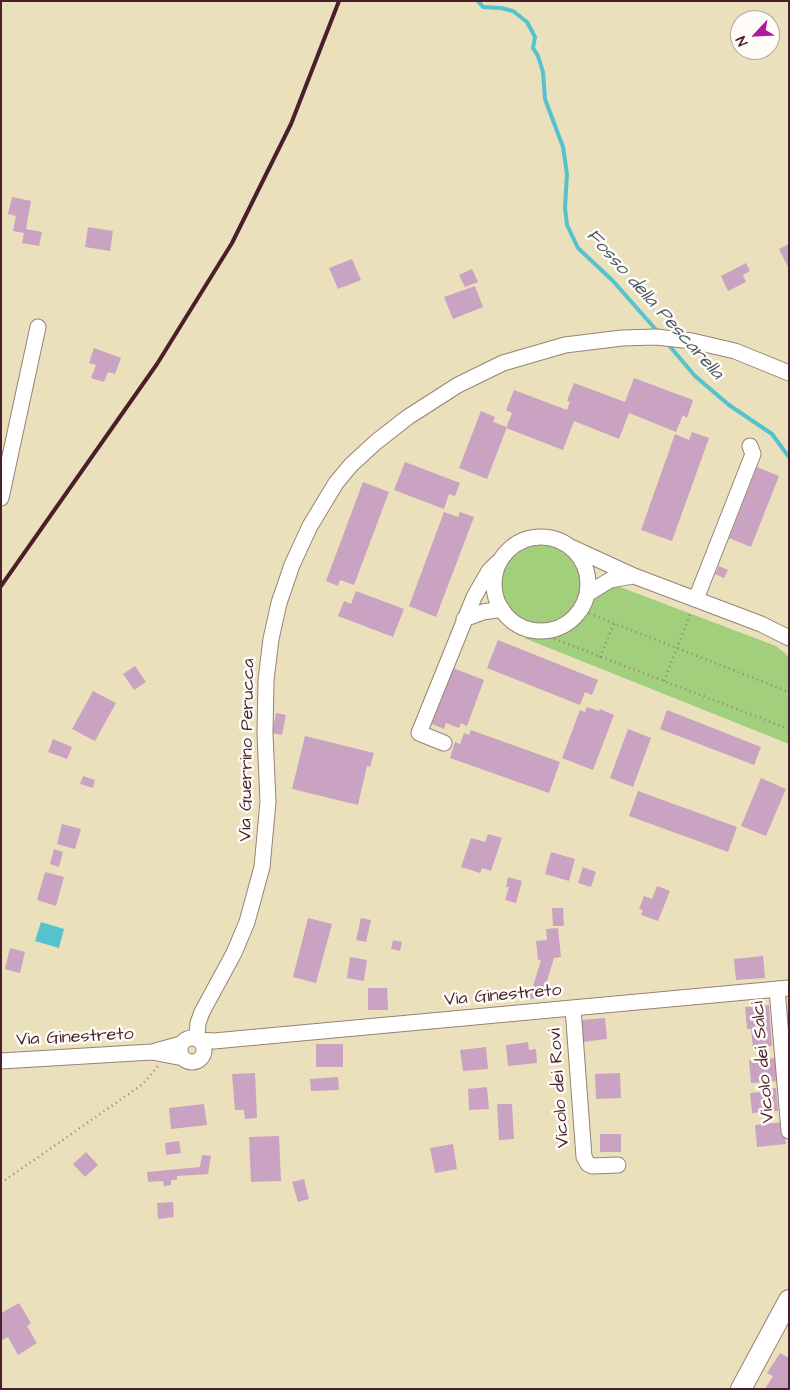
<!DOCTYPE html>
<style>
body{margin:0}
#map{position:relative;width:790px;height:1390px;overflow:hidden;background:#eae0bc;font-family:"Architects Daughter",sans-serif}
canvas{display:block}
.frame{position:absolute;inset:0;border:2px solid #4a1f2b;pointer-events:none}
.north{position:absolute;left:730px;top:10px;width:50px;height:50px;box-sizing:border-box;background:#fdfcf7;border:1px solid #b5a4a5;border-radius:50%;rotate:245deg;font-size:14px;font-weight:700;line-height:20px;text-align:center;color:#4a1f2b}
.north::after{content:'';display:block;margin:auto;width:18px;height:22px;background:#b5179e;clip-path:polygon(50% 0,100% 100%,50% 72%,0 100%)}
</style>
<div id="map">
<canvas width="790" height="1390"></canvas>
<div class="frame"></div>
<div class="north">N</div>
</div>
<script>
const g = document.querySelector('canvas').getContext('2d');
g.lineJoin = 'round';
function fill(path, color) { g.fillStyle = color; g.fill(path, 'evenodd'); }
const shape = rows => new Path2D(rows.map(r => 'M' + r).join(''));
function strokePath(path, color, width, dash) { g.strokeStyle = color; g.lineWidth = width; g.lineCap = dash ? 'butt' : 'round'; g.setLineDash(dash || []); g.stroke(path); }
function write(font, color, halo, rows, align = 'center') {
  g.font = font + ' "Architects Daughter",sans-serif'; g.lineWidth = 5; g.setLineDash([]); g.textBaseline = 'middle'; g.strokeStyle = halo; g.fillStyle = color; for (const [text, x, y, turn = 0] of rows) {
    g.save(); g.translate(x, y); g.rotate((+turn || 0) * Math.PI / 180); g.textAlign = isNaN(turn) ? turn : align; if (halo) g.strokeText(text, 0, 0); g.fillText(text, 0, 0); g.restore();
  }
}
fill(shape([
 '500 584a41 41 0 1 1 82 0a41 41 0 1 1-82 0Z',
 [609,587,620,587,776,646,786,654,789,658,789,744,524,638,552,637,567,631,582,618,591,598]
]), '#a1cf7c');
fill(shape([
 [41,922,64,929,59,948,35,941]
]), '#55c2cd');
strokePath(shape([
 [478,1,483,7,501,8,513,11,527,22,535,37,533,48,538,56,543,72,545,99,563,147,567,174,565,208,567,225,578,248,613,281,658,332],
 [667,343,695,376,729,405,772,434,789,457]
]), '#55c2cd', 4);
fill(shape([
 [12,197,31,201,26,229,42,232,39,246,22,243,24,233,13,231,16,216,8,214],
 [88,227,113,231,110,251,85,247],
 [789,244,789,269,779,249],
 [352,259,361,280,338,289,329,268],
 [746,263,750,271,743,275,746,282,728,291,721,276],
 [472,269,478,282,465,287,459,275],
 [475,286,483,307,453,319,444,297],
 [94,348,121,358,115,374,108,372,104,382,91,378,96,365,89,363],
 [634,378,693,400,687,418,683,415,676,432,629,413,619,439,574,421,563,450,506,428,512,413,506,410,514,390,567,410,570,402,567,401,574,383,625,402],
 [481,411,495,417,493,422,507,427,487,479,459,468],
 [692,432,709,438,672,541,641,530,675,434,689,440],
 [405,462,460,483,455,496,449,494,444,509,394,490],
 [757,467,779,476,751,547,729,538],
 [363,482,389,492,354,585,340,580,338,586,326,581],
 [444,512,458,517,460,512,474,517,436,617,409,606],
 [719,566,728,570,724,578,715,574],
 [356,591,404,609,393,637,338,616,344,601,351,604],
 [498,640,598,680,592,695,585,692,580,705,487,668],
 [135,666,146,682,134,690,123,674],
 [453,668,484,680,467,726,461,723,459,728,446,723,444,729,432,724],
 [93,691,116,703,95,741,72,729],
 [587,707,599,711,600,709,614,715,593,770,562,758,580,710,585,712],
 [667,710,761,747,754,765,660,729],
 [276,713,286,715,282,735,272,733],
 [628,729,651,738,633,787,610,778],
 [471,730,560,762,549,793,450,758,455,742,460,744,464,733,469,735],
 [305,736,374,753,370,767,367,766,358,805,292,789],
 [53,739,72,747,67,759,48,752],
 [83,776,95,780,93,788,80,784],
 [761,778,786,789,766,836,741,826],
 [638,791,737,827,728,852,629,816],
 [62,824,81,829,75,849,57,844],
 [488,834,502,838,491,871,482,868,480,873,461,867,471,838,485,842],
 [54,849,63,852,59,867,50,864],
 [551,852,575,859,569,881,545,874],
 [583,867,596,872,591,887,578,883],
 [45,872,64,877,56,906,37,900],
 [508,877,522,881,516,903,505,900,509,887,506,887],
 [657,886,670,891,658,921,641,915,643,910,639,909,644,896,652,899],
 [552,908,563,908,564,926,553,926],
 [308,918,332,924,316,983,293,977],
 [361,918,371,920,366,942,356,940],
 [558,928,561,957,554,958,542,997,529,999,541,960,538,960,536,941,547,940,546,929],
 [393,940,402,942,400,951,391,949],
 [10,948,25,952,20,973,5,969],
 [763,956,765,978,736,980,734,959],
 [350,957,367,960,364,981,347,978],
 [368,988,387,988,388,1010,368,1010],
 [769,1005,772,1046,753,1048,751,1029,747,1029,745,1007],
 [605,1018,607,1039,583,1042,581,1020],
 [528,1042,529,1050,536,1049,537,1063,508,1066,506,1045],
 [316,1044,343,1044,343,1067,316,1067],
 [486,1047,488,1069,463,1071,460,1050],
 [777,1058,779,1081,751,1083,749,1060],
 [255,1073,257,1118,245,1119,244,1110,235,1110,232,1074],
 [620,1073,621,1098,596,1099,595,1074],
 [338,1077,339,1090,311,1091,310,1079],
 [487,1087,489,1109,469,1110,468,1089],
 [776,1088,778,1111,752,1113,750,1093,763,1092,763,1089],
 [204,1104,207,1125,171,1129,169,1108],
 [497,1104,512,1104,514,1139,499,1140],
 [783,1122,786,1144,757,1147,755,1125],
 [600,1134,621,1134,621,1152,600,1152],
 [279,1136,281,1181,251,1182,249,1137],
 [179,1141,181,1153,166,1155,165,1143],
 [453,1144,457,1169,435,1173,430,1148],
 [86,1152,98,1165,85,1177,73,1164],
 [202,1155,211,1156,208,1174,177,1176,177,1180,171,1180,171,1185,164,1186,163,1181,148,1182,147,1172,200,1167],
 [304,1179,309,1199,298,1202,292,1182],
 [173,1202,174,1217,158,1219,157,1203],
 [19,1303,31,1323,27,1326,37,1343,18,1355,8,1337,2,1340,1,1338,1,1313],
 [780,1353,789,1358,789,1389,765,1389,773,1376,767,1373]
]), '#caa3c3');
const minor = shape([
 [789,373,735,351,692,341,656,337,622,338,565,345,503,363,458,385,408,417,376,442,351,465,336,483,310,526,292,565,279,603,271,639,266,680,265,734,268,802,262,867,247,922,234,953,202,1012,198,1023,197,1035,199,1040,214,1041,789,988],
 [1,498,38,327],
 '494 584a47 47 0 1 1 94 0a47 47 0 1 1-94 0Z',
 [573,548,634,576,761,624,789,638],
 [587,594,610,580,633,576],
 [696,599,753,454,750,446],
 [464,619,483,612,502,609],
 [444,743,419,733,474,597,489,571,497,563],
 [777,989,789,1131],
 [573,1008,584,1157,588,1164,592,1166,618,1165],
 '180 1050a12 12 0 1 1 24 0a12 12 0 1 1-24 0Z',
 [181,1044,152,1052,183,1058],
 [1,1061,152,1052]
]);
const major = shape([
 [741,1389,789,1300]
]);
strokePath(minor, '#9a8074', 17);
strokePath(major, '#9a8074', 22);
strokePath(shape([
 [580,610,789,692],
 [531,630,789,729],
 [600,657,614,624],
 [664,681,691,612],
 [1,1183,143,1084,158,1066]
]), '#9a8074', 2.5, [1, 4]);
strokePath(minor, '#fff', 15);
strokePath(major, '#fff', 20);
strokePath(shape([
 [1,586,157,364,232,243,291,124,339,1]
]), '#4a1f2b', 4);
write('18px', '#4a1f2b', '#fdfcf7', [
 ["Via Guerrino Perucca",248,750,-89],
 ["Via Ginestreto",503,996,-5],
 ["Via Ginestreto",75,1038,-3],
 ["Vicolo dei Salci",764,1062,-95],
 ["Vicolo dei Rovi",560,1088,-94]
]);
write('italic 19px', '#4e5864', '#fdfcf7', [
 ["Fosso della Pescarella",654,305,48]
]);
</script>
